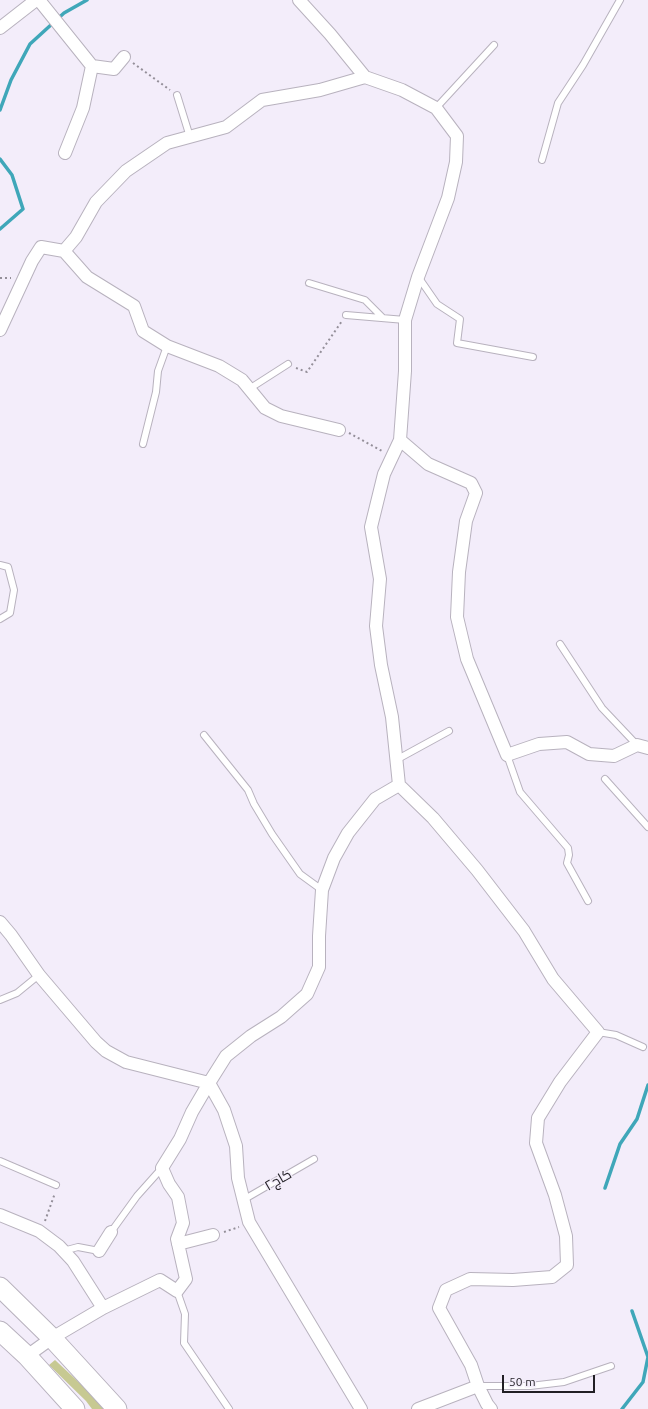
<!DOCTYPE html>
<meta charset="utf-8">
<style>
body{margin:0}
#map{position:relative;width:648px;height:1409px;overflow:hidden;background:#f3edfa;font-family:Ubuntu,sans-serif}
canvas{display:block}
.scale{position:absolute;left:502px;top:1375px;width:93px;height:18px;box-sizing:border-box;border:2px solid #211f24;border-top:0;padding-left:5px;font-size:12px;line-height:14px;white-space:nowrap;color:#211f24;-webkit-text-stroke:3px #f3edfa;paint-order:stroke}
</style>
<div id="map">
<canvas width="648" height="1409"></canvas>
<div class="scale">50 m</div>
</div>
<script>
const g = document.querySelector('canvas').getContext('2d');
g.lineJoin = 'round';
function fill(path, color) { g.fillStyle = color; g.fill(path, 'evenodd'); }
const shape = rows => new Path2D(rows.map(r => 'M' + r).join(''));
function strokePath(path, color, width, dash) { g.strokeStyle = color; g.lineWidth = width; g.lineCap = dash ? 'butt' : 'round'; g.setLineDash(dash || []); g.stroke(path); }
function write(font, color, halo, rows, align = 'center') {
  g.font = font + ' Ubuntu,Cairo,sans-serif'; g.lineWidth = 3; g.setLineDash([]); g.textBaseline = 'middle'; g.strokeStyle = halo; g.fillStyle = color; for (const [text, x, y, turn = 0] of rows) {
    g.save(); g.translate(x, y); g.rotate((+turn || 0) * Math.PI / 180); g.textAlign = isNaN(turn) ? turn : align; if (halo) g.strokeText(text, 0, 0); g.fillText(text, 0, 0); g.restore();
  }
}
fill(shape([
 [55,1360,85,1388,105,1409,92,1409,86,1401,49,1365]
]), '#c7c992');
strokePath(shape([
 [0,110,11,80,30,44,64,13,87,0],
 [0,159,12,175,23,209,0,229],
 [605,1188,620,1144,637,1119,648,1085],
 [622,1409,643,1382,648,1357,632,1311]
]), '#3fa7b9', 3.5);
const lane = shape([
 [177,95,190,137],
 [436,108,494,45],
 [542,160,558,103,583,65,620,0],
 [419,278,437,304,460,319,457,343,533,357],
 [309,283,365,300,383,318],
 [346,315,405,320],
 [249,389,288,364],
 [143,444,156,392,158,371,167,346],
 [0,565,8,567,14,590,10,613,0,619],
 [560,644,602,708,637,745],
 [204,735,248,790,254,804,272,834,300,874,322,890],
 [507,755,520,792,568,848,569,855,567,863,588,901],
 [396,760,449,731],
 [605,779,648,827],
 [0,1000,17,993,39,975],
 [598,1032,616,1035,643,1047],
 [0,1161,56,1185],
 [243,1200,314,1159],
 [111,1232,137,1196,162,1168],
 [63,1251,78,1247,99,1251],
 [177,1291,185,1314,184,1343,229,1409],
 [478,1386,530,1386,564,1382,611,1366]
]);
const street = shape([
 [39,0,92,66,114,69,124,57],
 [299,0,330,34,365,77,402,90,436,108,457,136,456,162,448,198,418,277,405,320,405,371,400,440,384,474,371,527,380,579,376,626,381,665,392,717,399,785,433,818,477,870,524,931,553,979,598,1032,560,1082,538,1118,536,1143,555,1195,566,1236,567,1265,552,1277,513,1280,470,1279,446,1290,439,1308,471,1365,478,1386,487,1404,491,1409],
 [0,28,36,0],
 [65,153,83,108,92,66],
 [64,251,87,277,134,306,143,331,167,346,219,366,242,380,265,408,281,416,339,430],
 [0,330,32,261,41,247,64,251,76,237,96,202,126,171,167,143,226,127,262,100,320,90,365,77],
 [400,440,428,464,471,483,476,493,466,521,459,572,457,617,467,659,507,755,539,744,567,742,589,754,614,756,637,745,648,748],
 [0,922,11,935,39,975,96,1042,106,1051,126,1062,209,1083,226,1056,251,1036,281,1017,307,994,319,967,319,936,322,890,334,858,348,833,375,799,399,785],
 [209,1083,224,1110,236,1146,238,1178,249,1222,361,1409],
 [0,1215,39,1231,59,1246,73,1261,103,1308,52,1338,27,1356],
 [178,1244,213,1235],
 [99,1251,111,1232],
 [103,1308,160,1280,177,1291,186,1279,177,1239,183,1223,178,1197,169,1184,162,1168,180,1139,192,1112,209,1083],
 [418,1409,478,1386]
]);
const primary = shape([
 [0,1287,52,1338,117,1409],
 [0,1331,27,1356,75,1409]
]);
strokePath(lane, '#b8b2be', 8);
strokePath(street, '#b8b2be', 14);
strokePath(primary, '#b8b2be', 21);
strokePath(shape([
 [133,63,170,90],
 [0,278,11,278],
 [296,368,307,372,342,321],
 [349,433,382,451],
 [45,1221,55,1193],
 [224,1232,239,1227]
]), '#948f99', 2, [2, 3]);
strokePath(lane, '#fff', 6);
strokePath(street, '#fff', 12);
strokePath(primary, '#fff', 19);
write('14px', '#211f24', '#f3edfa', [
 ["کاج۲",278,1180,-30]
]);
</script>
